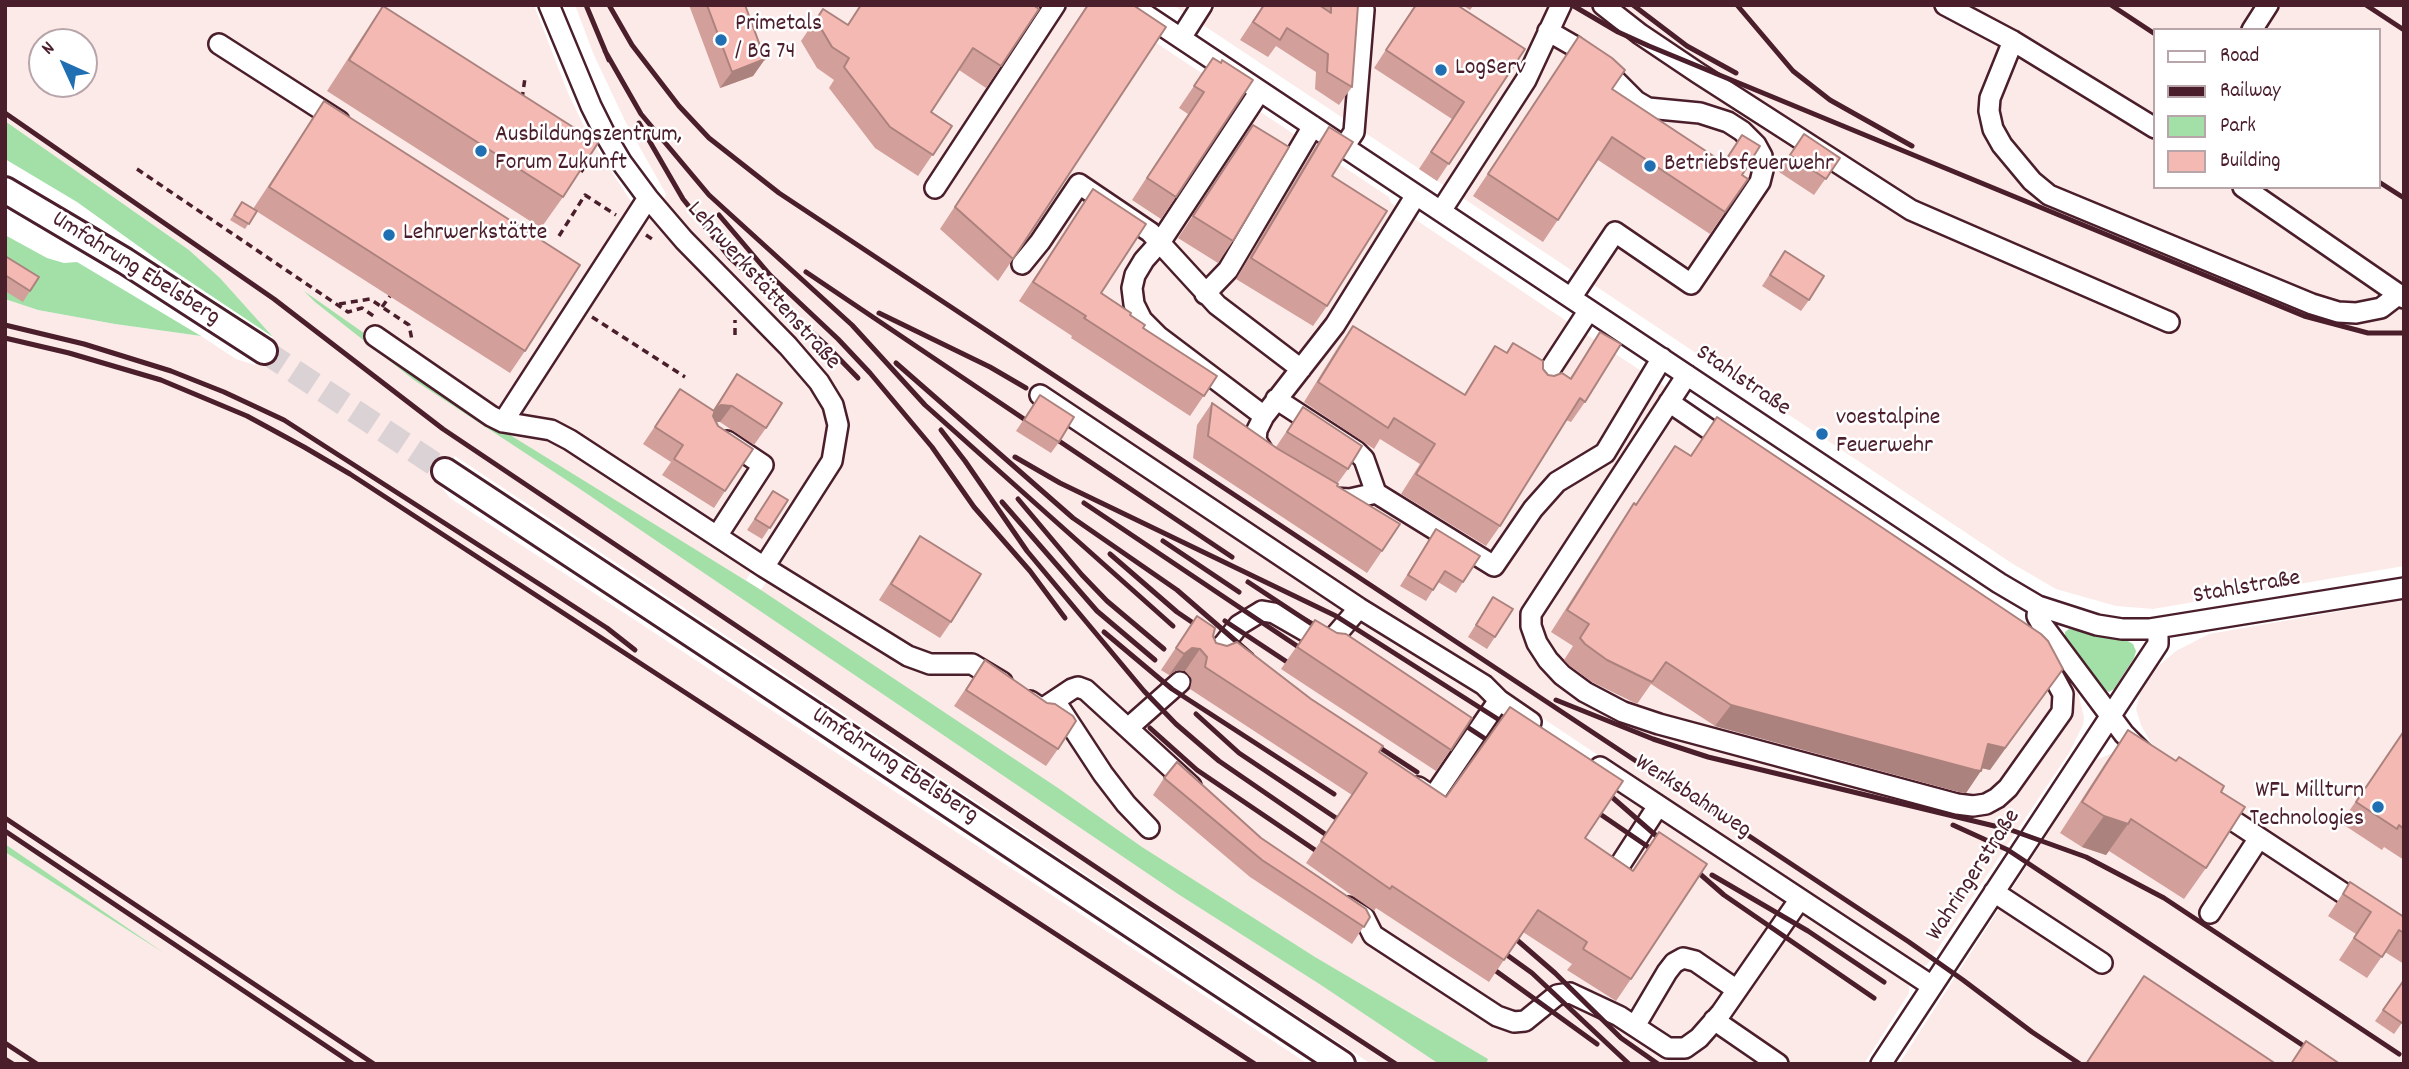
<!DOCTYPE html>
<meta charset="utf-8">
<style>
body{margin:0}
#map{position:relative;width:2409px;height:1069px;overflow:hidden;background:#fff;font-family:Dekko,sans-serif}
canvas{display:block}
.frame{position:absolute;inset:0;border:7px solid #4a1f2b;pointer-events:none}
.legend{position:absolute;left:2153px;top:28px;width:228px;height:161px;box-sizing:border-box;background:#fff;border:2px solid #b7a5aa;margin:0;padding:9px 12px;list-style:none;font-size:21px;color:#4a1f2b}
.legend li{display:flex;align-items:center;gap:14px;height:35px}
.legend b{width:35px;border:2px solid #b7a5aa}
.north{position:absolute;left:28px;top:28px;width:70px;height:70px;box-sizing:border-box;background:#fff;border:2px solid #b7a5aa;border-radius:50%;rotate:315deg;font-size:19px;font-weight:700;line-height:28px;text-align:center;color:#4a1f2b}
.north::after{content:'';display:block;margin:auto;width:24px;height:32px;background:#1f6fb2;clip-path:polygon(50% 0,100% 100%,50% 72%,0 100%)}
</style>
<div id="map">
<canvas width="2409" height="1069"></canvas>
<div class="frame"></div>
<ul class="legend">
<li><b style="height:9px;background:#fff"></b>Road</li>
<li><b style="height:9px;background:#4a1f2b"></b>Railway</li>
<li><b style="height:19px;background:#a2e0a8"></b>Park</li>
<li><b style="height:19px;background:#f4b9b3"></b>Building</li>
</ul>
<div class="north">N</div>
</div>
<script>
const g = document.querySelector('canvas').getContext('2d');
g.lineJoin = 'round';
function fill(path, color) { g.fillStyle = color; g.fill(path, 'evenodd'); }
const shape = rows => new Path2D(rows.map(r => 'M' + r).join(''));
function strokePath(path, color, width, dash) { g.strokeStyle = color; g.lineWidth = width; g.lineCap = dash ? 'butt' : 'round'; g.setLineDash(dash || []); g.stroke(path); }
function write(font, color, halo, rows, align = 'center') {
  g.font = font + ' Dekko,sans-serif'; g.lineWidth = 5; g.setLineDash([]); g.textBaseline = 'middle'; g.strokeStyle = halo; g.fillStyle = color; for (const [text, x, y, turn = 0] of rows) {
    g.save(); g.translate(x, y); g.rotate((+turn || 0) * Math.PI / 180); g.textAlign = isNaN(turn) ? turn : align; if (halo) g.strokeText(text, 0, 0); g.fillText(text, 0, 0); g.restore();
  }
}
fill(shape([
 [5,5,534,5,568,93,582,122,595,146,630,200,653,216,772,342,795,367,825,409,829,424,826,456,746,580,761,590,844,458,847,421,844,405,831,381,798,344,699,245,663,202,666,194,625,121,593,53,575,5,1099,5,1389,197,1391,203,1614,353,2010,614,2076,685,2084,717,2083,725,2069,753,1927,965,1921,967,1909,963,1508,695,1510,720,1900,975,1909,985,1909,993,1864,1064,1371,1064,455,456,438,483,450,498,1308,1064,5,1064,5,852,140,937,5,844,5,299,38,310,115,324,201,336,236,359,255,365,273,337,220,278,189,250,5,121],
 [42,42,84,42,84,84,42,84],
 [1173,5,2404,5,2404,566,2153,609,2116,606,2056,589,2013,564],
 [2155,30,2379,30,2379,187,2155,187],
 [2404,600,2404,923,2221,803,2163,757,2151,743,2141,725,2136,709,2141,689,2156,668,2176,651,2209,634],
 [2111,754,2119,756,2404,944,2404,1064,1899,1064,2095,760]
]), '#fceae8');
fill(shape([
 [5,121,189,250,220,278,273,337,162,263,77,202,5,159],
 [5,235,47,258,64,263,77,262,201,336,115,324,38,310,5,299],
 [304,291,502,430,761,590,1058,788,1142,847,1315,957,1488,1059,1486,1064,1439,1064,1321,985,1178,894,577,487,414,380,315,302],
 [2069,629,2126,640,2133,644,2136,651,2134,658,2114,689,2109,692,2104,689,2065,637,2065,632],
 [5,844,164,953,5,852]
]), '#a2e0a8');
strokePath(shape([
 [264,351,445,471]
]), '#dbd2d5', 24, [24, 12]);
const minor = shape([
 [549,5,591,106,606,136,622,163,648,198,684,240,788,346,819,382,833,405,838,425,832,461,764,567],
 [1131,5,1999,583,2038,606,2097,625,2122,629,2150,629,2404,588],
 [1603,5,1640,34,1698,73,1911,210,2169,322],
 [1945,5,2013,41,2155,128],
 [2252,30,2268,5],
 [1548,31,1574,46,1603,68,1636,101,1648,108,1700,113,1728,122,1742,131,1756,145,1762,156,1763,170,1760,182,1691,284,1615,232,1571,298],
 [1181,38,1202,5],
 [2013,41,1990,98,1989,111,1993,129,2002,145,2032,181,2049,195,2312,304,2338,312,2356,313,2381,308,2398,295],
 [219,44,339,121],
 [1260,91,1161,241,1144,260,1135,275,1132,288,1134,304,1142,320,1158,336,1264,416],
 [1344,147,1354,132,1364,10,1357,5],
 [2243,187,2404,298],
 [935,188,1055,5],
 [1441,211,1526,80,1561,5],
 [1022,264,1040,242,1079,184,1150,232,1217,305,1301,369],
 [1205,294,1228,270,1313,126],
 [375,336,491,416,503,422,551,430,570,440,764,567,908,656,930,664,972,664,1002,682],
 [1687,375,1531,614,1531,626,1537,643,1548,660,1562,675,1585,692,1623,712,1659,724,1957,804,1973,806,1986,804,1997,798,2008,788,2062,712,2063,694,2043,657],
 [1540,385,1589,310],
 [1040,395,1359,608],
 [1276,399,1356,451,1364,459,1376,493],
 [1669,402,1729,443],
 [503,422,648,198],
 [1266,456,1256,440,1257,430,1264,416,1335,325,1416,195],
 [1333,498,1350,499,1376,493,1494,566,1533,509,1557,482,1605,453,1662,358],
 [717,536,763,465,727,441],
 [2038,606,2037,616,2041,623,2124,734,2143,753],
 [1210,656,1224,644,1239,625,1262,611,1274,613,1328,644,1359,608,1484,685,1499,700,1531,722],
 [1030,701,1042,709,1072,689,1078,687,1086,690,1191,786],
 [1059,707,1103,774,1126,804,1149,828],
 [1128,728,1180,682],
 [1600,767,1932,986],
 [1418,787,1433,797,1499,700],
 [2214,808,2404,933],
 [1616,871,1658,806],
 [1994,892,2102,963],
 [1348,907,1364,917,1373,935,1497,1016,1514,1022,1525,1021,1557,995,1570,993,1619,1016,1668,1048,1685,1048,1699,1038,1721,1013,1800,899],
 [2210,913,2259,838],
 [1714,1020,1778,1064],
 [1635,1026,1667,972,1674,963,1683,958,1695,961,1737,990],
 [1881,1064,2158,644,2158,628]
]);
const major = shape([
 [5,190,125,261,264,351],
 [445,471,1342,1064]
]);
strokePath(minor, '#4a1f2b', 24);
strokePath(major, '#4a1f2b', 30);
strokePath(shape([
 [522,99,525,78],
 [137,169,348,312,362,308,375,317],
 [581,172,594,153],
 [646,235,655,241],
 [559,236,585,195,616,215],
 [339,304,370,299,409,325,412,340],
 [382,307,390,296],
 [592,317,685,377],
 [735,335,735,320]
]), '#4a1f2b', 3.5, [7, 5]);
strokePath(minor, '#fff', 19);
strokePath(major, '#fff', 24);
strokePath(shape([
 [586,5,609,60],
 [609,5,632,45,679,106,709,138,779,193,1909,942,1963,980,2032,1032,2080,1064],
 [1572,5,1618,32,1649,46,2304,316,2368,333,2404,333],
 [1633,5,1687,46,1736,73],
 [1737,5,1793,71,1830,100,1912,146],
 [2111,5,2155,34],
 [2366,5,2404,30],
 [605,51,641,114,709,195,852,325,925,405,1173,626],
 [5,113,274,299,443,429,1148,902,1396,1064],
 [639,123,683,199,730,258,825,344,858,378],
 [2379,182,2404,198],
 [719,215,770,275,838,339,870,373,932,447,974,507,1030,571,1065,618],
 [806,272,1024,419],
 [879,313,990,367,1026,388],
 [5,325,84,344,171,371,224,392,284,420,547,589,607,628,635,650],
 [5,338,69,353,161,380,247,416,304,447,350,474,1255,1064],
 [896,363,1073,518,1177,590,1252,655],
 [941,430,965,461,1027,551,1144,691,1176,724,1219,761,1325,834],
 [1059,441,1232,557],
 [1015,457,1060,483,1336,616,1515,730],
 [1018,499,1082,575,1107,601,1164,649],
 [1002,502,1097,611,1155,660],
 [1084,503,1297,646],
 [1163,541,1239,592],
 [1110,554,1177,612,1208,633],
 [1248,582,1330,636],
 [1225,621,1287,662],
 [1104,632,1172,689,1334,794],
 [1556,700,1653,739,1708,757,2011,830,2086,857,2164,898,2399,1054],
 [1196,714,1239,753,1336,818],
 [1449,715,1484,738],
 [1150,728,1197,770,1315,850],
 [1365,738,1417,772],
 [1597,784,1724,895,1874,998],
 [1600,814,1663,857],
 [5,818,374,1064],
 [1953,825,2008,850,2331,1064],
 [5,831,353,1064],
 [1712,875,1808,931,1884,982],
 [1517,940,1555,973,1621,1038,1658,1064],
 [1507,955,1532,973,1629,1064],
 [1496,971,1597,1044],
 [5,1043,37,1064],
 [5,1059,13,1064]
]), '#4a1f2b', 5);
fill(shape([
 [689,5,745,5,765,59,753,76,720,88],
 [860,5,1033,5,1001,66,986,88,959,70,931,112,952,126,918,176,875,148,829,88,834,80,817,68,801,41,823,9,848,25],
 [1087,5,1133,5,1013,259,998,281,940,229],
 [1263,5,1358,5,1352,87,1339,105,1315,89,1316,72,1276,46,1268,57,1240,40],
 [1415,5,1457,5,1525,49,1437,181,1419,169,1452,119,1374,68],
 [1462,5,1474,5,1470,10],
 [383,6,563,197,541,228,327,91,362,37],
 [1579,36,1612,89,1723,162,1742,135,1742,175,1748,179,1710,234,1598,160,1543,242,1473,196],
 [1213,58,1176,197,1161,219,1132,200,1188,114,1179,108],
 [324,101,525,351,510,373,253,209],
 [1253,125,1233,241,1218,263,1178,238],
 [1329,127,1332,176,1327,306,1313,326,1236,279,1315,147],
 [1804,134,1840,158,1814,195,1779,172],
 [1093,189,1101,293,1130,315,1143,328,1217,376,1190,416,1071,338,1072,336,1019,301],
 [242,202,257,211,245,229,230,220],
 [1785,251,1809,300,1801,311,1762,286],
 [5,256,30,291,23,302,5,291],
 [1353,326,1464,395,1495,346,1507,353,1513,343,1548,375,1570,378,1600,332,1585,402,1571,422,1566,420,1500,526,1486,546,1401,494,1420,464,1380,439,1374,449,1304,402,1338,347],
 [737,374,766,428,754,445,720,422,716,422,725,491,714,508,662,475,671,462,643,444,680,389,713,410],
 [1040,395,1059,442,1051,453,1016,431],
 [1212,403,1276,447,1303,407,1348,469,1337,484,1337,486,1382,551,1367,573,1193,458,1197,425],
 [1717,417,1990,770,1982,768,1966,793,1959,792,1715,726,1651,684,1637,704,1592,682,1570,666,1564,660,1573,646,1551,632,1619,525,1634,503,1636,504,1675,446,1690,456],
 [773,491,788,500,762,539,747,530],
 [1436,529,1463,582,1456,593,1438,582,1426,601,1400,586],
 [920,536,951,622,940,638,879,600],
 [1493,597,1495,637,1487,649,1468,637],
 [1197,616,1213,636,1216,643,1446,797,1585,838,1633,870,1659,832,1631,979,1616,1001,1567,970,1572,964,1523,932,1489,982,1376,908,1374,911,1306,863,1352,795,1190,689,1192,679,1185,671,1177,670,1169,675,1161,670],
 [1315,620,1472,718,1436,771,1281,669],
 [985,660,1058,749,1046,766,954,706],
 [2128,730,2221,792,2206,868,2184,899,2109,851,2106,855,2082,847,2060,833,2106,762],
 [2404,730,2404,860,2384,847,2382,850,2341,823],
 [1164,778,1261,838,1370,917,1352,944,1250,877,1153,795],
 [2350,882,2404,917,2404,964,2385,952,2367,978,2339,960,2356,934,2328,916],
 [2404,980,2404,1020,2394,1034,2375,1021]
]), '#d29f9a');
fill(shape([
 [765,59,753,76,720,88,732,72],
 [721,405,732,406,720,422,709,422,715,410],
 [1192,648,1200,649,1185,671,1177,670,1169,675,1184,654],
 [2063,669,1990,770,1972,766,1988,744],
 [1731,705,1981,771,1966,793,1959,792,1715,726],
 [2104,816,2128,824,2106,855,2082,847]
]), '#ab827d');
const building = shape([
 [707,5,745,5,765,59,732,72,707,5],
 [861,5,1033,5,1039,9,1001,66,973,48,931,112,952,126,933,155,890,127,844,67,849,58,832,47,816,20,823,9,848,25,861,5],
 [1088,5,1133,5,1166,27,1013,259,955,207,1088,5],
 [1264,5,1319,5,1331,13,1331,5,1358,5,1352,87,1327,72,1328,54,1287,28,1280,40,1253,22,1264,5],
 [1416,5,1457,5,1525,49,1449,164,1431,152,1464,102,1386,50,1416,5],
 [383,6,598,143,563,197,349,60,383,6],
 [1579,36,1612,58,1625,70,1612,89,1724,163,1742,135,1760,146,1742,175,1748,179,1725,212,1612,137,1558,220,1488,174,1579,36],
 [1213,58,1221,63,1222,60,1253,80,1176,197,1147,178,1204,92,1194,86,1213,58],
 [324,101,580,265,525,351,269,187,324,101],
 [1253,125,1289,147,1233,241,1193,216,1253,125],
 [1329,127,1353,142,1332,176,1387,211,1327,306,1251,258,1329,127],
 [1804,134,1840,158,1826,179,1790,155,1804,134],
 [1093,189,1146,224,1101,293,1131,313,1130,315,1145,325,1143,328,1217,376,1204,396,1084,318,1086,316,1033,282,1093,189],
 [242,202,257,211,249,224,234,215,242,202],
 [1785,251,1824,276,1809,300,1770,275,1785,251],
 [5,256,39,277,30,291,5,275,5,256],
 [1353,326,1465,395,1495,346,1507,353,1513,343,1543,361,1543,369,1548,375,1554,376,1562,373,1571,379,1600,332,1621,344,1585,402,1580,398,1500,526,1416,474,1435,444,1394,418,1388,428,1318,382,1353,326],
 [737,374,782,403,766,428,732,406,721,405,715,410,713,416,718,426,753,449,725,491,674,459,683,445,655,427,680,389,714,411,737,374],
 [1040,395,1074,417,1059,442,1024,420,1040,395],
 [1212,403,1278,449,1338,484,1337,486,1400,524,1382,551,1208,436,1212,403],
 [1303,407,1362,446,1348,469,1287,432,1303,407],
 [1717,417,2041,634,2048,641,2063,669,2005,748,1988,744,1981,771,1975,770,1731,705,1666,662,1652,682,1607,660,1585,644,1580,638,1589,624,1567,610,1634,503,1636,505,1675,446,1691,456,1717,417],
 [773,491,788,500,770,528,755,519,773,491],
 [1436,529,1480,556,1463,582,1445,571,1433,590,1408,575,1436,529],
 [920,536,981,574,951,622,891,584,920,536],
 [1493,597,1513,609,1495,637,1476,625,1493,597],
 [1197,616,1215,628,1213,636,1216,643,1227,646,1237,642,1311,699,1383,746,1379,752,1446,797,1510,707,1623,781,1585,838,1633,871,1659,832,1707,864,1631,979,1583,949,1587,942,1538,910,1504,960,1392,886,1390,889,1321,841,1367,773,1205,667,1207,657,1200,649,1192,648,1184,654,1176,648,1197,616],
 [1315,620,1337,633,1346,634,1472,718,1451,750,1297,647,1315,620],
 [985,660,1047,703,1055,704,1073,716,1076,721,1058,749,966,690,985,660],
 [2128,730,2176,761,2179,757,2224,786,2221,792,2245,807,2206,868,2131,819,2128,824,2104,816,2082,802,2128,730],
 [2404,731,2404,829,2399,825,2397,829,2356,802,2404,731],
 [1177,762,1261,838,1366,909,1370,917,1364,927,1262,860,1164,778,1177,762],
 [2350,882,2404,917,2404,933,2399,930,2382,957,2354,938,2371,912,2343,894,2350,882],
 [2144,976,2276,1064,2086,1064,2144,976],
 [2404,980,2404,1020,2402,1023,2383,1010,2404,980],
 [2306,1041,2340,1064,2291,1064,2306,1041]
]);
fill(building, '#f4b9b3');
strokePath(building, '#ab827d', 2);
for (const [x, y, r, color] of [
 [721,40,7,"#1f6fb2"],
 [1441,70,7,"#1f6fb2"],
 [481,151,7,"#1f6fb2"],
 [1650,166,7,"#1f6fb2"],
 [389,235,7,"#1f6fb2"],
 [1822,434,7,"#1f6fb2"],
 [2378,807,7,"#1f6fb2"]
]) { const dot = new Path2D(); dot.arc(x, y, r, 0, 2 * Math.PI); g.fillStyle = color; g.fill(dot); strokePath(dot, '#fff', 2.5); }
write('24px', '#4a1f2b', '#fff', [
 ["Primetals",735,26],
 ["/ BG 74",735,54],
 ["LogServ",1455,70],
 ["Ausbildungszentrum,",495,137],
 ["Forum Zukunft",495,165],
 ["Betriebsfeuerwehr",1664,166],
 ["Lehrwerkstätte",403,235],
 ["voestalpine",1836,420],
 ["Feuerwehr",1836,448],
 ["WFL Millturn",2364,793,"right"],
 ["Technologies",2364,821,"right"]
], 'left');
write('24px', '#4a1f2b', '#fff', [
 ["Umfahrung Ebelsberg",135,270,32],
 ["Lehrwerkstättenstraße",762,287,48],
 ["Stahlstraße",1742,382,34],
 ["Stahlstraße",2247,589,-10],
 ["Umfahrung Ebelsberg",894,767,33],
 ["Werksbahnweg",1692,798,33],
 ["Wahringerstraße",1975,876,-57]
]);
</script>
